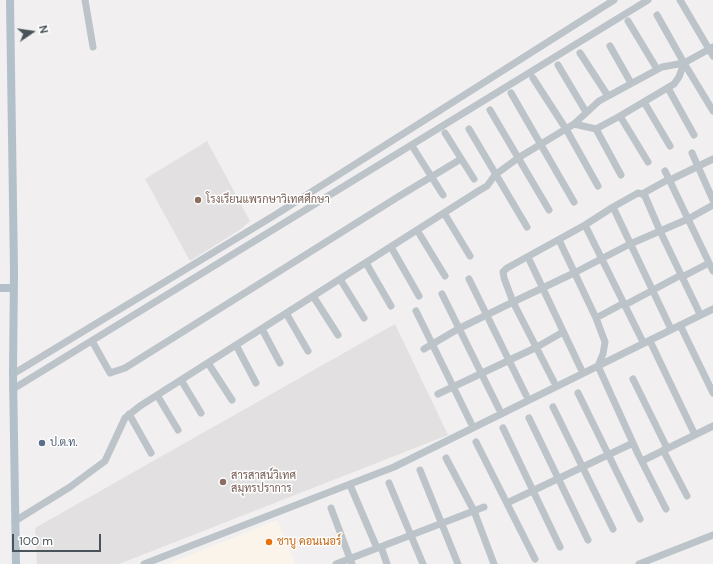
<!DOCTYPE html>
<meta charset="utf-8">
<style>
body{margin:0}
#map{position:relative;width:713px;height:564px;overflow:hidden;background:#f1efef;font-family:"DM Sans",sans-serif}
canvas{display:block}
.north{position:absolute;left:12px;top:12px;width:40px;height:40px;-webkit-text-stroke:3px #fff;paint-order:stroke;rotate:77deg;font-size:11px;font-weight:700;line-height:16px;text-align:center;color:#49545a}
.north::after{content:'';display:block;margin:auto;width:14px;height:18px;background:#49545a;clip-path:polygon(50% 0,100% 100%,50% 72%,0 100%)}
.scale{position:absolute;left:12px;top:534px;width:89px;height:18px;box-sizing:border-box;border:2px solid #49545a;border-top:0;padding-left:5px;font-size:12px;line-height:14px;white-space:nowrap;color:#49545a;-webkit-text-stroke:3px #fff;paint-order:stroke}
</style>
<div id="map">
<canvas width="713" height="564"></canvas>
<div class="north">N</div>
<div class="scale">100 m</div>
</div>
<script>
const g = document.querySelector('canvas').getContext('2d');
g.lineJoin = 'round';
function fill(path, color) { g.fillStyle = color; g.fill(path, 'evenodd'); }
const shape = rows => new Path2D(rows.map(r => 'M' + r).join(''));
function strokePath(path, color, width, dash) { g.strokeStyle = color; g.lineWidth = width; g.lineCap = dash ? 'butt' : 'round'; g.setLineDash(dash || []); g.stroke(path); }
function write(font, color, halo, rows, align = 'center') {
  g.font = font + ' "DM Sans",Sarabun,sans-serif'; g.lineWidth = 3; g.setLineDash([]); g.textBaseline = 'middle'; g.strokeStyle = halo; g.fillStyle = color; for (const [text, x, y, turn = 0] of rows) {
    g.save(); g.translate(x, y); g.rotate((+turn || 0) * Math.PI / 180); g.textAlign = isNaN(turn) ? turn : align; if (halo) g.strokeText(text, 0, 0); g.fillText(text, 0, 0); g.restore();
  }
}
fill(shape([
 [277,520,295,564,168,564]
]), '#faf4eb');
fill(shape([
 [207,141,250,221,241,229,190,261,145,179],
 [395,324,448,435,119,564,37,564,35,528]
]), '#e2e0e0');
strokePath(shape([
 [85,0,93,47],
 [680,0,713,56],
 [657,15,684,63,713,111],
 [628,21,657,69],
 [610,46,631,83],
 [580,53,608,96],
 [558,65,586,112],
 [533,78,566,129,598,186],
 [668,88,694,135],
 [511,93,574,202],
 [644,102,670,146],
 [490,110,549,210],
 [620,116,648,162],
 [574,124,596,129,620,116,674,84,679,77,684,63],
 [469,129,527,227],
 [596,129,621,175],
 [445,133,474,179],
 [414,149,443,195],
 [692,153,713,200],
 [665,171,713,271],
 [670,180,713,159],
 [642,194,645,196,660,231,699,312],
 [613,207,670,327],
 [444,213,470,256],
 [585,225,642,340],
 [417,230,445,276],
 [559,240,596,318,605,342,603,354,598,366,638,454,666,509],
 [391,247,419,296],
 [528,257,581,369],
 [366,263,391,306],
 [682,277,709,263],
 [340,279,364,318],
 [469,279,526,395],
 [442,294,499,409],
 [313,296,338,335],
 [625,305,681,275],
 [416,311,471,423],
 [286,313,308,351],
 [596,318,624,303],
 [680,325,713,393],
 [262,329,280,363],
 [92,341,110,373,125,368,401,195,461,159],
 [650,341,695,435],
 [236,345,256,383],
 [424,349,458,329,513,302,574,273,630,244,688,219,713,205],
 [208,363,232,400],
 [13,374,275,215,614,0],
 [633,379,667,448],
 [181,380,201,413],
 [554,382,513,302,504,278,503,272,507,268,585,225,613,207,638,193,642,194,669,179],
 [13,389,648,0],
 [578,393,640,519],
 [438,394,537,347,563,332],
 [157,395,178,430],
 [553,407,613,529],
 [129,414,151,453],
 [529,418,588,540],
 [503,428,560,547],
 [476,442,535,559],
 [663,450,687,496],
 [446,458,474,511,494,564],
 [642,461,713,426],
 [420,470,458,564],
 [389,483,423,564],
 [350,485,377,548],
 [507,503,633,443],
 [331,508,352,564],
 [15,521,70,487,105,461,125,418,140,406,480,190,487,186,495,175,518,158,574,124,599,101,662,67,684,63,713,47],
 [381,547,387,564],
 [144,564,394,467,713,309],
 [336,564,484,507],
 [639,564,713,535]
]), '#bcc4ca', 7);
strokePath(shape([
 [10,0,14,271,13,374,16,564],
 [0,288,14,288]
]), '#b2c0ca', 8);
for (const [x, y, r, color] of [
 [198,200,4,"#8d6e63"],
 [42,443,4,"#5c6f8a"],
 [223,482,4,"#8d6e63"],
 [269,542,4,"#e8710a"]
]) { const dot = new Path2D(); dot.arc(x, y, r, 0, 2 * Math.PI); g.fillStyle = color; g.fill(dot); strokePath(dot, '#fff', 1.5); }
write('11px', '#785e54', '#fff', [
 ["โรงเรียนแพรกษาวิเทศศึกษา",206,200],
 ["สารสาสน์วิเทศ",231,476],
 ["สมุทรปราการ",231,489]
], 'left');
write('11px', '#4e5e75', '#fff', [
 ["ป.ต.ท.",50,443]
], 'left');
write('11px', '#c56008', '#fff', [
 ["ชาบู คอนเนอร์",277,542]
], 'left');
</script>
